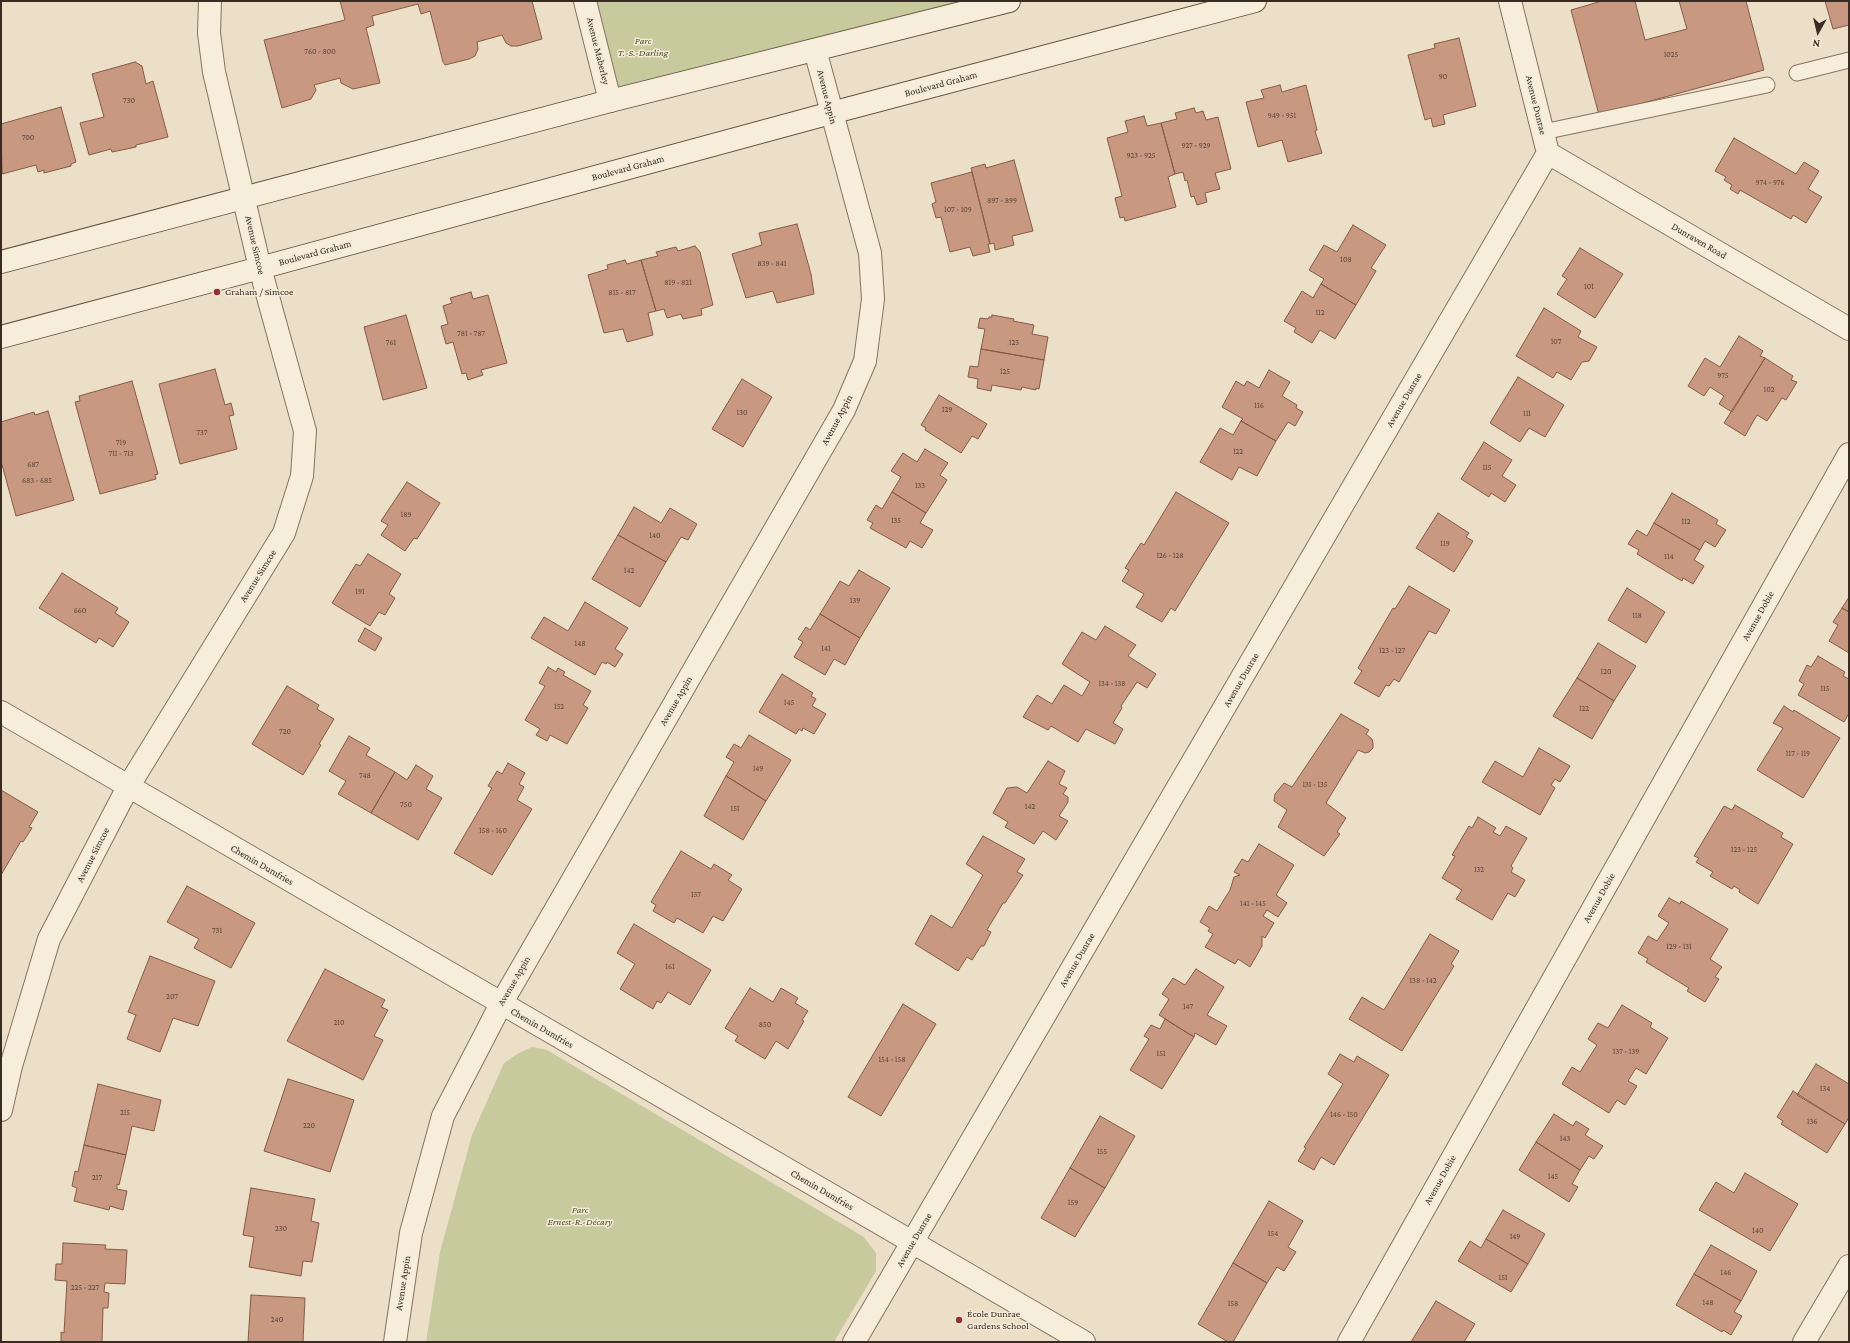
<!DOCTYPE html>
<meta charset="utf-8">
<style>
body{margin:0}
#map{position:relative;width:1850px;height:1343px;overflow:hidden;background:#ecdfc8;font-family:"Crimson Pro",serif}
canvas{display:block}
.frame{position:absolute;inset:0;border:2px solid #382b21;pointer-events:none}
.north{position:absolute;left:1798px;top:12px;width:40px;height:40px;-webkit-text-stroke:3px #f4ead7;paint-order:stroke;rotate:188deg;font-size:11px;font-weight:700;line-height:16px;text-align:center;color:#382b21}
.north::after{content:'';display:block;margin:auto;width:14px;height:18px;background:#382b21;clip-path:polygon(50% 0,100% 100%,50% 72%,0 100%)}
</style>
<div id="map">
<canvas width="1850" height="1343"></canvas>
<div class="frame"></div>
<div class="north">N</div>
</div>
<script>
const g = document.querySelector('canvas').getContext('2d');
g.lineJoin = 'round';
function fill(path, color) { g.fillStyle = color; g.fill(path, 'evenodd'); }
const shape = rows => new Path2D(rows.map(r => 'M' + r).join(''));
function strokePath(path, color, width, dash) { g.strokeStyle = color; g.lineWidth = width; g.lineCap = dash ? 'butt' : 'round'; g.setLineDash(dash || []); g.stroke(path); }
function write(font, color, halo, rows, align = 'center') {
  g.font = font + ' "Crimson Pro",serif'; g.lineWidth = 3; g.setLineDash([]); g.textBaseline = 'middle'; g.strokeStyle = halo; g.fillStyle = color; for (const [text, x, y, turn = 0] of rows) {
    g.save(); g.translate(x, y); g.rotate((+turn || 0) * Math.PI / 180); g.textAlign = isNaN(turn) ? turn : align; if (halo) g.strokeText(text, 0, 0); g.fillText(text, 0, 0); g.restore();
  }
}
fill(shape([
 [585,1,1009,1,610,101],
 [532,1047,547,1050,864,1237,876,1253,876,1271,834,1342,426,1342,440,1252,472,1135,504,1063,517,1054]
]), '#c7ca9c');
const building = shape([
 [340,1,532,1,542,39,518,46,511,46,506,43,502,35,477,42,478,49,475,56,469,59,445,65,443,62,430,11,421,14,418,4,372,16,374,25,366,28,380,83,353,89,341,83,340,78,314,85,316,90,311,99,282,108,264,40,345,20,340,1],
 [1602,1,1635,1,1645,40,1687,29,1679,1,1746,1,1764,70,1599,115,1571,10,1602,1],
 [1825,1,1849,1,1849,25,1833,29,1825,1],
 [1459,38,1476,106,1443,115,1445,124,1433,127,1431,118,1425,120,1408,55,1435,48,1434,44,1459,38],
 [135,62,142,66,146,84,153,81,168,137,136,145,136,147,112,152,111,149,89,155,80,123,104,117,92,74,135,62],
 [1280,85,1282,92,1306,85,1317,130,1315,131,1322,153,1288,162,1282,140,1258,147,1246,102,1264,98,1261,90,1280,85],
 [61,107,76,162,71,164,71,166,44,173,44,170,38,172,36,165,2,174,1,124,61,107],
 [1194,108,1196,113,1203,111,1206,120,1218,117,1231,169,1215,173,1220,189,1205,193,1207,202,1197,205,1194,196,1191,197,1187,180,1185,181,1183,172,1175,174,1161,123,1177,119,1175,113,1194,108],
 [1144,116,1147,126,1161,123,1175,174,1168,177,1176,207,1125,221,1124,217,1120,218,1115,198,1122,196,1107,138,1128,132,1125,121,1144,116],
 [1734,138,1796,174,1804,162,1819,171,1808,189,1822,197,1806,223,1793,215,1791,219,1740,190,1738,194,1730,189,1732,185,1724,180,1726,177,1715,171,1734,138],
 [1014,160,1033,231,1012,236,1014,245,995,250,994,243,990,244,971,168,985,164,986,168,1014,160],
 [972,172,990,244,988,244,990,252,973,256,970,247,950,252,941,217,936,218,932,204,936,202,931,183,972,172],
 [797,224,811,274,814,294,777,303,773,291,746,298,732,254,762,245,759,233,797,224],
 [1353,225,1386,245,1371,268,1376,271,1356,305,1321,284,1324,279,1309,270,1324,245,1337,252,1353,225],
 [695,246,700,252,713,305,701,309,702,315,683,319,681,314,667,318,664,309,656,311,641,260,658,256,656,252,676,247,678,251,695,246],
 [1580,248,1623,274,1595,318,1557,294,1567,279,1562,276,1580,248],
 [625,260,627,264,641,260,656,311,648,313,653,335,627,342,623,329,604,333,588,275,608,269,607,265,625,260],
 [1321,284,1356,305,1335,339,1320,330,1312,343,1294,332,1296,328,1284,321,1302,291,1313,298,1321,284],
 [471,292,473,299,488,295,507,363,481,370,483,375,468,380,466,373,462,374,453,342,446,344,441,326,448,324,443,306,452,303,450,298,471,292],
 [1544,308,1581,331,1578,337,1597,347,1589,361,1582,362,1571,380,1557,372,1553,378,1516,356,1544,308],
 [406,315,427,388,383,400,364,327,406,315],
 [992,315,1014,319,1013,321,1034,325,1032,334,1048,337,1044,360,981,349,985,329,978,328,980,318,988,319,989,317,992,317,992,315],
 [1739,336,1763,351,1760,356,1765,358,1732,412,1719,404,1724,396,1710,387,1704,396,1688,386,1705,358,1720,367,1739,336],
 [981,349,1044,360,1039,389,1036,388,1036,390,1022,387,1021,390,992,385,991,391,977,388,978,379,968,377,970,366,978,367,981,349],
 [1765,358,1793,376,1791,380,1797,382,1786,400,1782,398,1767,421,1757,415,1745,436,1724,423,1765,358],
 [215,369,225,405,231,403,234,415,229,416,237,449,180,464,159,384,215,369],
 [1269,370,1290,382,1282,396,1297,405,1296,408,1303,412,1295,426,1288,422,1276,441,1241,421,1243,419,1222,407,1236,381,1244,386,1247,381,1259,388,1269,370],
 [1518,377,1564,405,1545,437,1529,428,1520,442,1490,423,1518,377],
 [742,379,772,397,743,447,712,429,742,379],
 [132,381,158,474,155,475,156,479,100,494,75,402,80,401,79,396,132,381],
 [939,395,987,424,978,439,972,436,961,453,925,430,926,428,921,425,939,395],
 [48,411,74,500,16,516,1,461,1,422,34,412,35,415,48,411],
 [1241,421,1276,441,1257,476,1239,467,1232,480,1200,462,1220,428,1233,435,1241,421],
 [1484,442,1512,460,1502,476,1516,485,1505,502,1491,493,1489,497,1461,479,1484,442],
 [925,449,948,463,940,475,947,480,926,513,892,492,901,477,891,471,903,453,917,462,925,449],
 [407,482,440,503,417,539,414,538,405,551,381,535,388,525,381,521,407,482],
 [892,492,926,513,920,523,933,530,922,548,910,541,906,548,870,528,873,523,867,520,876,505,882,509,892,492],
 [1176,492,1229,523,1175,611,1171,608,1162,622,1136,607,1144,594,1122,581,1129,570,1125,568,1141,543,1144,545,1176,492],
 [1672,493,1718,520,1716,524,1726,530,1715,547,1705,541,1700,550,1654,523,1672,493],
 [634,507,661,523,670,508,697,524,688,540,681,537,666,562,618,535,634,507],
 [1438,513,1469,533,1466,537,1473,541,1454,572,1416,548,1438,513],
 [1654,523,1700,550,1694,560,1704,566,1693,584,1683,578,1682,581,1637,554,1639,550,1628,544,1637,530,1647,536,1654,523],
 [618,535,666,562,640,607,592,579,618,535],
 [368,554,401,574,389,594,395,598,385,615,379,612,370,626,332,603,356,564,360,566,368,554],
 [859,570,890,588,860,638,820,614,840,581,849,586,859,570],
 [62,573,118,608,115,613,129,622,113,647,99,638,96,643,39,608,62,573],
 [1409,586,1450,610,1436,634,1429,631,1399,682,1394,679,1389,686,1386,685,1379,697,1354,683,1362,671,1358,668,1393,608,1395,609,1409,586],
 [1627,588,1665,612,1646,643,1608,620,1627,588],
 [1849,597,1849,612,1842,608,1849,597],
 [585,602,628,628,615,649,623,654,615,667,607,662,606,664,602,662,595,675,531,638,544,617,568,631,585,602],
 [1842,608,1849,612,1849,653,1829,641,1838,625,1833,622,1842,608],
 [820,614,860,638,845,665,834,659,825,675,794,657,803,642,798,639,806,627,810,630,820,614],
 [1105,626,1136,645,1128,656,1156,674,1147,688,1137,682,1121,706,1122,708,1113,723,1123,729,1115,744,1086,729,1078,742,1051,726,1048,730,1023,717,1037,695,1052,704,1064,685,1082,696,1090,682,1062,664,1082,632,1096,640,1105,626],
 [365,628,382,638,375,651,358,641,365,628],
 [1598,643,1636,666,1614,701,1577,678,1598,643],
 [1818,656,1845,672,1843,676,1849,679,1849,713,1844,722,1798,695,1804,684,1799,681,1807,665,1811,667,1818,656],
 [548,667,556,672,558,668,565,672,563,675,591,691,583,705,588,708,567,744,550,735,547,741,536,735,540,729,525,720,545,686,539,683,548,667],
 [782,674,813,693,811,696,816,699,812,706,826,714,814,734,803,728,802,731,799,729,796,734,759,712,782,674],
 [1577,678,1614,701,1592,739,1553,716,1577,678],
 [287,686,319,705,317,709,334,719,319,744,321,745,303,775,252,744,287,686],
 [1784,706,1793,712,1794,710,1840,738,1803,798,1757,770,1783,728,1773,723,1784,706],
 [1341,714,1369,730,1366,734,1372,739,1373,743,1373,748,1369,752,1365,753,1358,750,1326,803,1346,818,1337,832,1340,834,1324,856,1278,827,1287,810,1274,801,1275,794,1284,783,1292,787,1341,714],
 [749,735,791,760,766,801,726,776,734,762,726,757,734,744,741,748,749,735],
 [349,736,370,748,366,755,395,772,371,813,338,794,346,781,329,771,349,736],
 [1539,748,1570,766,1560,782,1555,779,1551,785,1555,788,1540,815,1482,782,1495,761,1523,777,1539,748],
 [1048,761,1065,771,1059,784,1067,788,1063,794,1068,797,1068,802,1059,816,1068,821,1056,840,1043,831,1034,844,1005,827,1008,822,993,813,1007,788,1017,787,1027,793,1048,761],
 [508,763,525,773,519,784,524,787,517,800,532,809,492,875,454,853,492,788,488,786,497,771,502,774,508,763],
 [416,765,433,776,426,789,442,798,418,840,371,813,395,772,407,780,416,765],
 [726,776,766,801,743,840,704,816,726,776],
 [1,790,38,812,29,827,32,828,23,842,21,841,1,875,1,790],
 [1735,805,1783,833,1781,837,1793,844,1758,904,1739,892,1740,890,1734,886,1732,889,1710,876,1713,872,1696,862,1699,858,1694,856,1724,806,1732,810,1735,805],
 [1478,817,1496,828,1493,832,1500,836,1506,826,1527,838,1511,866,1513,868,1511,872,1525,880,1515,897,1508,893,1492,920,1456,899,1462,890,1442,878,1455,856,1452,855,1469,826,1472,828,1478,817],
 [983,836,1025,859,1017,872,1023,875,1005,903,1003,903,987,930,991,932,984,946,981,946,972,960,967,957,958,971,915,944,931,915,952,928,983,875,966,864,983,836],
 [1259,844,1294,865,1276,895,1287,903,1278,917,1267,910,1263,916,1274,923,1265,938,1262,936,1262,946,1250,967,1238,959,1235,964,1205,947,1213,934,1208,931,1210,928,1200,922,1209,906,1217,911,1230,890,1234,877,1240,875,1234,872,1242,859,1248,862,1259,844],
 [681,851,711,869,714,864,732,875,728,880,742,889,723,921,713,916,703,933,677,918,674,923,653,911,656,905,651,902,681,851],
 [187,886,255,923,231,968,194,948,199,939,167,922,187,886],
 [1669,898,1680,904,1681,901,1728,929,1710,959,1722,967,1715,977,1719,979,1705,1002,1687,991,1689,988,1646,962,1648,959,1638,953,1648,936,1657,941,1669,923,1658,916,1669,898],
 [634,924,711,970,690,1005,668,992,661,1003,657,1001,653,1009,620,989,635,964,617,953,634,924],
 [1430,934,1459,951,1451,964,1454,966,1402,1051,1349,1019,1362,997,1384,1010,1430,934],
 [150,956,215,981,198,1026,173,1018,160,1052,127,1039,136,1015,128,1012,150,956],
 [325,969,385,1000,381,1007,388,1010,374,1036,383,1040,363,1080,287,1041,325,969],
 [1196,969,1224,987,1207,1015,1227,1026,1216,1045,1195,1033,1194,1037,1159,1015,1169,999,1162,994,1173,978,1185,985,1196,969],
 [750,988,773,1002,781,988,798,998,795,1003,808,1011,802,1020,804,1021,788,1049,776,1041,765,1059,735,1041,738,1036,725,1028,750,988],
 [903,1004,936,1024,881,1116,848,1097,903,1004],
 [1622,1005,1652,1023,1650,1027,1668,1038,1646,1074,1636,1068,1628,1081,1637,1086,1625,1105,1617,1100,1609,1113,1562,1084,1572,1067,1580,1072,1597,1045,1588,1039,1598,1023,1608,1028,1622,1005],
 [1165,1019,1194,1037,1162,1089,1130,1070,1149,1039,1144,1036,1151,1025,1160,1029,1165,1019],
 [1340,1054,1354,1062,1357,1056,1389,1075,1334,1165,1321,1157,1314,1170,1298,1161,1306,1148,1304,1147,1343,1084,1328,1074,1340,1054],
 [1816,1064,1849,1084,1849,1117,1845,1124,1797,1095,1816,1064],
 [288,1079,354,1100,330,1172,264,1151,288,1079],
 [98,1084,161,1100,154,1131,132,1126,126,1155,84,1145,98,1084],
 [1793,1091,1845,1124,1827,1153,1781,1124,1783,1121,1777,1117,1793,1091],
 [1554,1114,1573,1126,1576,1121,1589,1129,1585,1135,1603,1146,1594,1159,1589,1156,1580,1170,1536,1142,1554,1114],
 [1100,1116,1135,1136,1105,1188,1070,1168,1100,1116],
 [1536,1142,1580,1170,1572,1184,1578,1187,1569,1202,1519,1170,1536,1142],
 [84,1145,126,1155,119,1185,117,1184,117,1189,127,1191,123,1210,110,1206,109,1210,74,1201,77,1188,72,1186,75,1171,78,1172,84,1145],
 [1070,1168,1105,1188,1075,1237,1041,1218,1070,1168],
 [1745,1173,1798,1204,1770,1251,1699,1210,1716,1182,1734,1193,1745,1173],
 [251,1188,315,1199,311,1221,319,1223,312,1262,303,1261,301,1276,249,1267,254,1237,243,1235,251,1188],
 [1269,1201,1303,1221,1288,1247,1296,1252,1284,1271,1277,1267,1267,1283,1233,1263,1269,1201],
 [1503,1210,1545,1234,1528,1264,1486,1239,1503,1210],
 [1486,1239,1528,1264,1511,1292,1458,1261,1470,1241,1481,1248,1486,1239],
 [63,1243,106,1245,105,1249,127,1250,125,1284,105,1283,104,1292,109,1293,108,1308,103,1308,102,1342,61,1342,61,1332,64,1333,67,1281,55,1280,56,1264,62,1264,63,1243],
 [1711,1245,1757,1271,1741,1301,1694,1274,1711,1245],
 [1233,1263,1267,1283,1233,1342,1228,1342,1198,1324,1233,1263],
 [1694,1274,1741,1301,1734,1312,1742,1316,1731,1335,1723,1330,1722,1332,1676,1305,1694,1274],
 [251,1295,305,1298,303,1342,248,1342,251,1295],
 [1436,1301,1475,1324,1464,1342,1411,1342,1436,1301]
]);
fill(building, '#c89980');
strokePath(building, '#855a45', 1);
const lane = shape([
 [1797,73,1849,60],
 [1543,132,1767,85]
]);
const street = shape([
 [585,1,610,101],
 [1548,153,1849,329],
 [1,712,1084,1342],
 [1,1110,11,1066,49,939,128,787,284,533,302,476,305,431,260,268,214,72,209,33,210,1],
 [395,1342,411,1233,443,1116,501,1004,844,410,865,361,873,299,870,253,815,50],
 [854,1342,1548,153,1510,1],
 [1349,1342,1849,454],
 [1804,1342,1849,1266]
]);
const secondary = shape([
 [1,262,610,101,1009,1],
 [1,337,260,268,831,113,1255,1]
]);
strokePath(lane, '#87715e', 17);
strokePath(street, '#87715e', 24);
strokePath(secondary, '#695341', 24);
strokePath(lane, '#f7eddb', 15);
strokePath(street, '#f7eddb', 22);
strokePath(secondary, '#f7eddb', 22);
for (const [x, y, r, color] of [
 [217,292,4,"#933138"],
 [959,1320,4,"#933138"]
]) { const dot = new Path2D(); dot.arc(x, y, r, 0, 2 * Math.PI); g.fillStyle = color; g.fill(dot); strokePath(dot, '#f4ead7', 1.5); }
write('8px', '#5c4639', null, [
 ["760 - 800",320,52],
 ["1025",1671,55],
 ["90",1443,77],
 ["730",129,101],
 ["949 - 951",1282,116],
 ["700",28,138],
 ["927 - 929",1196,146],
 ["923 - 925",1141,156],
 ["974 - 976",1770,183],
 ["897 - 899",1002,201],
 ["107 - 109",958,210],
 ["108",1346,260],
 ["839 - 841",772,264],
 ["819 - 821",678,283],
 ["101",1589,287],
 ["815 - 817",622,293],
 ["112",1320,313],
 ["781 - 787",471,334],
 ["107",1556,342],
 ["761",391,343],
 ["123",1014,343],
 ["125",1005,372],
 ["975",1723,376],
 ["102",1769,390],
 ["116",1259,406],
 ["129",947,410],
 ["130",742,413],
 ["111",1527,414],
 ["737",202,433],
 ["719",121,443],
 ["122",1238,452],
 ["711 - 713",121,454],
 ["687",33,465],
 ["115",1487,468],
 ["683 - 685",37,481],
 ["133",920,486],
 ["189",406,515],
 ["135",896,521],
 ["112",1686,522],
 ["140",655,536],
 ["119",1445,544],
 ["126 - 128",1170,556],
 ["114",1669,557],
 ["142",629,571],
 ["191",360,592],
 ["139",855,601],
 ["660",80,611],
 ["118",1637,616],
 ["148",580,644],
 ["141",826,649],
 ["123 - 127",1392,651],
 ["120",1606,672],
 ["134 - 138",1112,684],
 ["115",1825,689],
 ["145",789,703],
 ["152",559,707],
 ["122",1584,709],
 ["720",285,732],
 ["117 - 119",1798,754],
 ["149",758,769],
 ["748",365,776],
 ["131 - 135",1315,785],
 ["750",406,805],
 ["142",1030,807],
 ["151",735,809],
 ["158 - 160",493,831],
 ["123 - 125",1744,850],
 ["132",1479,870],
 ["157",696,895],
 ["141 - 145",1253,904],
 ["731",217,931],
 ["129 - 131",1679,947],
 ["161",670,967],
 ["138 - 142",1423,981],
 ["207",172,997],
 ["147",1188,1007],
 ["210",339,1023],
 ["850",765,1025],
 ["137 - 139",1626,1052],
 ["151",1161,1054],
 ["154 - 158",892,1060],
 ["134",1825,1089],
 ["215",125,1113],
 ["146 - 150",1344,1115],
 ["136",1812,1122],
 ["220",309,1126],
 ["143",1565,1139],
 ["155",1102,1152],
 ["145",1553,1177],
 ["217",97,1178],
 ["159",1073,1203],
 ["230",281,1229],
 ["140",1758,1231],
 ["154",1273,1234],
 ["149",1515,1237],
 ["146",1726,1273],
 ["151",1503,1278],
 ["225 - 227",85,1288],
 ["148",1708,1303],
 ["158",1233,1304],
 ["240",277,1320]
]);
write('italic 10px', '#4b5428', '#f4ead7', [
 ["Parc",643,41],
 ["T.-S.-Darling",643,53],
 ["Parc",580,1210],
 ["Ernest-R.-Décary",580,1222]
]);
write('10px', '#382b21', '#f4ead7', [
 ["Avenue Maberley",598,51,76],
 ["Boulevard Graham",941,84,-15],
 ["Avenue Appin",827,97,76],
 ["Avenue Dunrae",1536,105,76],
 ["Boulevard Graham",628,168,-15],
 ["Dunraven Road",1699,241,30],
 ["Avenue Simcoe",255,245,77],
 ["Boulevard Graham",315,253,-15],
 ["Avenue Dunrae",1404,400,-60],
 ["Avenue Appin",837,420,-62],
 ["Avenue Simcoe",258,576,-58],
 ["Avenue Dobie",1758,616,-61],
 ["Avenue Dunrae",1241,680,-60],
 ["Avenue Appin",676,701,-60],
 ["Avenue Simcoe",93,855,-63],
 ["Chemin Dumfries",262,865,30],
 ["Avenue Dobie",1599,898,-61],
 ["Avenue Dunrae",1077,960,-60],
 ["Avenue Appin",514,981,-60],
 ["Chemin Dumfries",542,1028,30],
 ["Avenue Dobie",1440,1180,-61],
 ["Chemin Dumfries",822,1190,30],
 ["Avenue Dunrae",914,1240,-60],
 ["Avenue Appin",403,1283,-81]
]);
write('10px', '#382b21', '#f4ead7', [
 ["Graham / Simcoe",225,292],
 ["École Dunrae",967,1314],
 ["Gardens School",967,1326]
], 'left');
</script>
